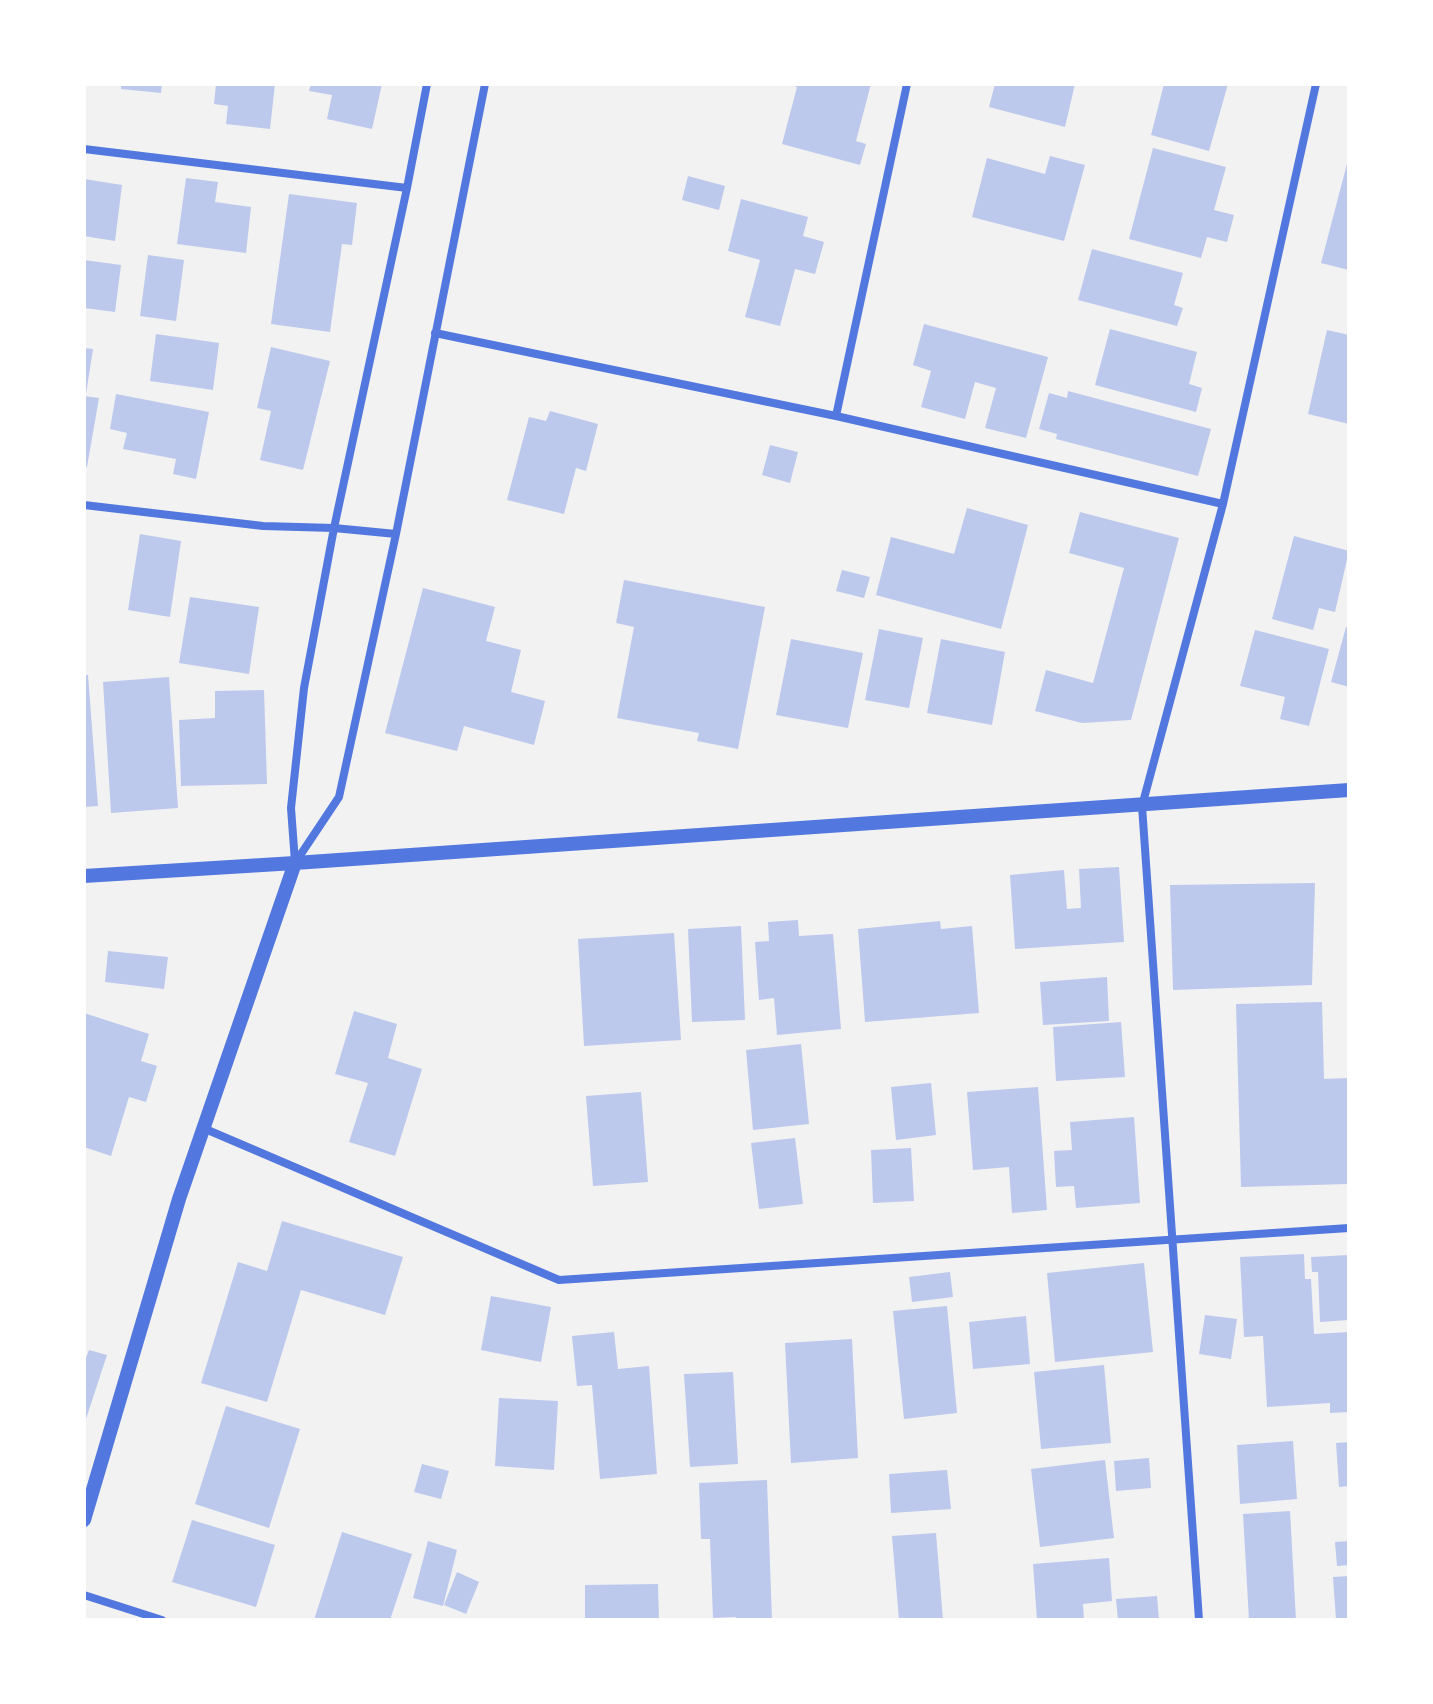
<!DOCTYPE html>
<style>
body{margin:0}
#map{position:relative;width:1433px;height:1704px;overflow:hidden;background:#f2f2f2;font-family:Rubik,sans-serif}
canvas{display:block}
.frame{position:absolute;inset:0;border:86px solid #fff;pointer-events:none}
</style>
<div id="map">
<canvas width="1433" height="1704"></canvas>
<div class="frame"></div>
</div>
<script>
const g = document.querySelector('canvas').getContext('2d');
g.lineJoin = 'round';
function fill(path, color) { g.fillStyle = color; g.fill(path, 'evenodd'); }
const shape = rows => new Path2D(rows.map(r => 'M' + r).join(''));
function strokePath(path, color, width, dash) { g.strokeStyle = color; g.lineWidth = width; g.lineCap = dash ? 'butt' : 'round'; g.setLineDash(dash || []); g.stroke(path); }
fill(shape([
 [121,84,162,84,161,93,121,89],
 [216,84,275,84,270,129,226,124,228,106,214,104],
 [311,84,382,84,372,129,327,119,332,95,309,91],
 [788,84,871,84,856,141,866,144,860,165,782,144,797,87],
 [995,84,1075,84,1065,127,989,107],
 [1164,84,1228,84,1209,151,1151,135],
 [1153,148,1226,167,1214,210,1234,215,1227,242,1207,237,1201,258,1129,239],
 [1050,156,1085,165,1064,241,972,217,987,158,1045,174],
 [1348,160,1349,160,1349,270,1321,263],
 [688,176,725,186,719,210,682,200],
 [186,178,218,182,215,202,251,207,246,253,177,244],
 [84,179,122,185,115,241,84,236],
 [289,194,357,203,352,245,342,244,330,332,271,324],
 [741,199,808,217,803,236,824,242,815,274,795,269,780,326,745,317,760,260,728,251],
 [1092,249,1183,273,1174,305,1183,308,1177,326,1078,300],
 [148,255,184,260,176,321,140,316],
 [84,260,121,265,115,312,84,308],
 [924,324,1048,357,1026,438,985,428,996,388,975,382,965,419,921,407,931,371,913,365],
 [1110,329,1197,352,1189,384,1202,388,1196,412,1095,385],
 [1327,330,1349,335,1349,424,1308,414],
 [156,334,219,343,213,390,150,381],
 [271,347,330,361,303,470,260,460,271,411,257,408],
 [84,348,93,349,86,394,84,393],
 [1068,391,1211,429,1198,476,1056,439,1057,434,1039,429,1049,393,1067,398],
 [116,394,209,412,196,479,173,474,176,459,123,449,127,433,110,429],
 [84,396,99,398,87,467,84,466],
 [550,411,598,424,586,471,576,468,564,514,507,500,529,417,546,421],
 [770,445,798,452,790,483,762,475],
 [967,508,1028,525,1001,629,876,595,891,537,954,554],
 [1080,512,1179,538,1131,720,1082,723,1035,711,1046,670,1093,683,1124,568,1069,553],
 [140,534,181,541,170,617,128,610],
 [1294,536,1349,551,1335,612,1319,608,1313,630,1272,619],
 [842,570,870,577,864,598,836,591],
 [624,580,765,607,738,749,697,741,699,733,617,718,634,627,616,623],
 [423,588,495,607,486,641,521,650,511,692,545,701,534,745,464,726,457,751,385,733],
 [190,597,259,607,249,674,179,663],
 [1346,627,1349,628,1349,687,1331,682],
 [879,629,923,638,909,708,865,700],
 [1255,630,1329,649,1309,726,1280,719,1285,697,1240,686],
 [791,639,863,653,848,728,776,715],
 [941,639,1005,652,992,725,927,713],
 [84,675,88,675,98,806,84,807],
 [169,677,178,808,111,813,103,682],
 [264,690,267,784,181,786,179,720,215,718,215,691],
 [1119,867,1124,942,1015,949,1010,875,1064,870,1067,909,1081,908,1079,869],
 [1315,883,1312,985,1173,990,1170,885],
 [798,920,799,936,833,934,841,1029,777,1035,774,998,759,1000,755,942,769,941,768,922],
 [940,921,941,929,972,926,979,1013,865,1022,858,929],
 [741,926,745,1020,692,1022,688,929],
 [674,933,681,1040,584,1046,578,939],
 [108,951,168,957,164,989,105,982],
 [1107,977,1109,1021,1043,1025,1040,982],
 [1322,1002,1324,1079,1349,1078,1349,1184,1241,1187,1236,1004],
 [354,1011,397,1024,388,1058,422,1069,395,1156,349,1142,368,1083,335,1074],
 [84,1013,149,1034,141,1061,157,1066,146,1102,129,1097,111,1156,84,1147],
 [1121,1022,1125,1077,1056,1081,1053,1027],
 [801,1044,809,1124,753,1130,746,1050],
 [931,1083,936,1135,896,1140,891,1087],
 [1038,1087,1047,1210,1012,1213,1009,1167,973,1170,967,1092],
 [641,1092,648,1182,593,1186,586,1096],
 [1134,1117,1140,1203,1076,1208,1074,1186,1056,1187,1054,1151,1072,1150,1070,1122],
 [795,1138,803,1204,759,1209,751,1143],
 [911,1148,914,1201,873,1203,871,1150],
 [282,1221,403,1257,385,1315,301,1290,267,1402,201,1383,238,1262,267,1271],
 [1304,1254,1305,1279,1311,1279,1314,1334,1349,1332,1349,1412,1330,1413,1330,1403,1267,1407,1263,1336,1244,1337,1240,1257],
 [1349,1255,1349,1320,1320,1322,1318,1272,1312,1272,1311,1257],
 [1144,1263,1153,1352,1055,1362,1047,1273],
 [950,1272,953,1297,912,1302,909,1277],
 [491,1296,551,1307,541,1362,481,1350],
 [947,1306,957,1413,904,1419,893,1311],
 [1205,1315,1237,1319,1231,1359,1199,1354],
 [1026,1316,1030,1364,973,1369,969,1322],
 [614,1332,618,1369,649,1366,657,1474,600,1479,592,1385,577,1386,572,1336],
 [852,1339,858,1458,791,1463,785,1343],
 [89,1350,107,1355,85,1422,84,1363],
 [1104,1365,1111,1443,1041,1449,1034,1372],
 [733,1372,738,1464,690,1467,684,1374],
 [499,1398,558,1401,554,1470,495,1466],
 [226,1406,300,1429,269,1528,195,1504],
 [1293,1441,1297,1499,1240,1504,1237,1445],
 [1349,1442,1349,1486,1339,1487,1336,1443],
 [1149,1458,1151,1488,1116,1491,1114,1461],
 [1105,1460,1114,1538,1040,1547,1031,1469],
 [422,1464,449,1471,441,1499,414,1492],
 [947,1470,951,1509,891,1513,889,1474],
 [767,1480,772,1620,736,1620,736,1617,713,1618,710,1539,701,1539,699,1483],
 [1290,1511,1296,1620,1249,1620,1243,1514],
 [192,1520,275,1545,256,1607,172,1582],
 [342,1532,412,1554,390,1620,314,1620],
 [936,1533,943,1620,899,1620,892,1536],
 [428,1541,457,1550,443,1606,413,1598],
 [1349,1541,1349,1565,1337,1566,1335,1542],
 [1109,1558,1112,1601,1083,1604,1084,1620,1037,1620,1033,1564],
 [457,1572,479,1582,466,1614,444,1605],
 [1349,1576,1349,1620,1336,1620,1333,1577],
 [658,1584,659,1620,585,1620,585,1585],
 [1157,1596,1159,1620,1118,1620,1116,1599]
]), '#bdc9ec');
strokePath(shape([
 [84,149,407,188],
 [435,333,836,416,1223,504],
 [836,416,907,84],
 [84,505,263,526,334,528,396,534],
 [295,862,291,808,304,688,334,528,407,188,427,84],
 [295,863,339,797,396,534,485,84],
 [203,1128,559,1280,1349,1228],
 [84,1595,162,1620],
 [1199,1620,1142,806,1223,504,1316,84]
]), '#5277de', 8);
strokePath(shape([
 [84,876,295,863,1349,790],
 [84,1520,179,1199,295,863]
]), '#5277de', 14);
</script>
